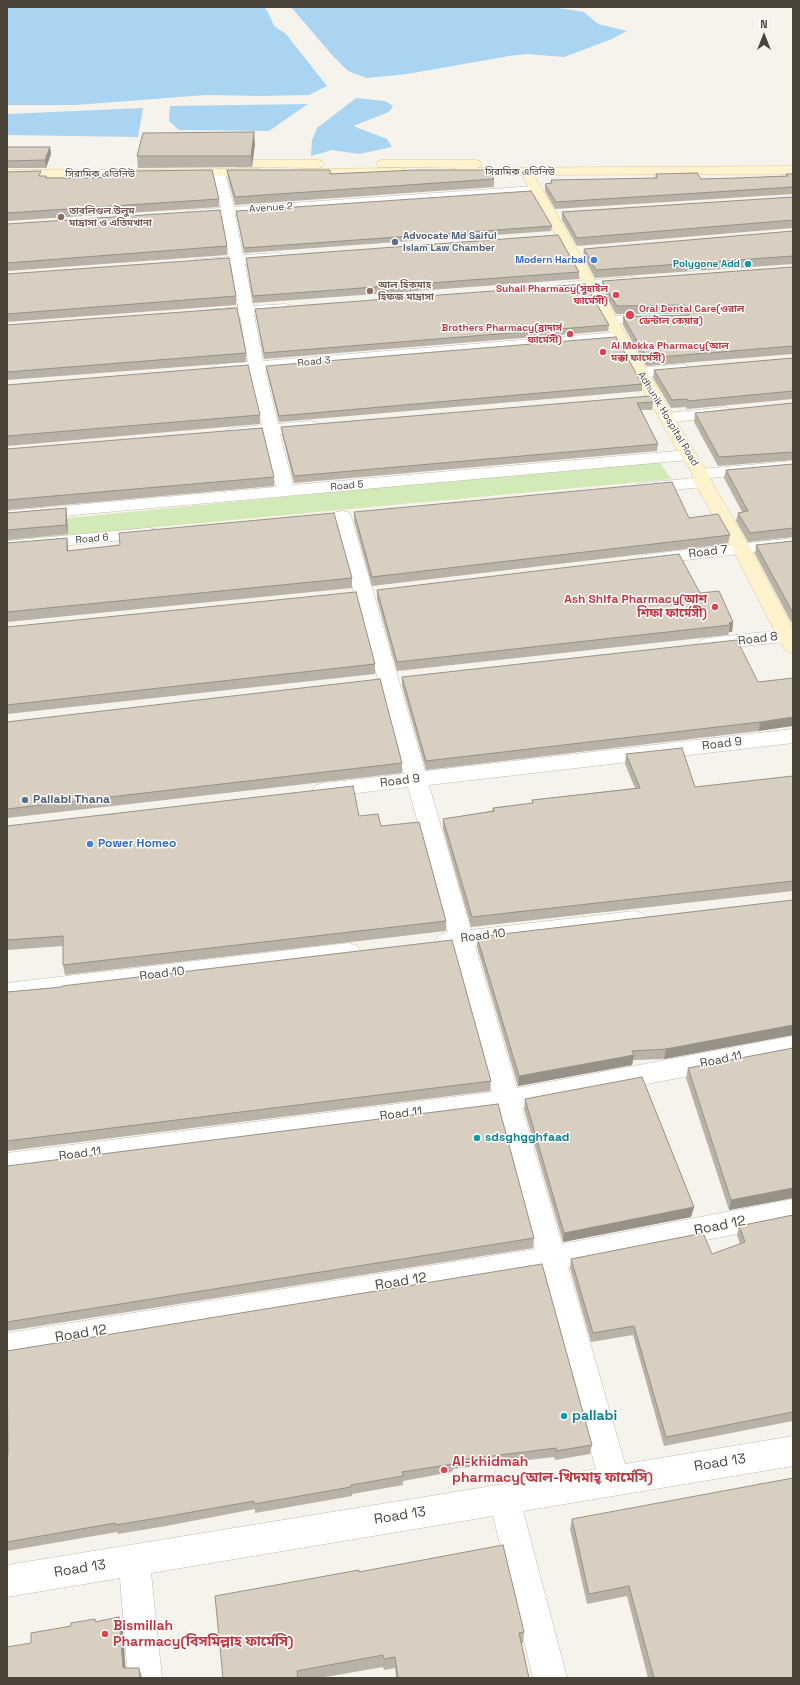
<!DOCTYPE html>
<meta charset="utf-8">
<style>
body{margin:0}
#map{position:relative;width:800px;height:1685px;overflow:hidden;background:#f6f3ec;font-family:"Space Grotesk",sans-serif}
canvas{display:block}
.frame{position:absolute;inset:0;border:8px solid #4b4439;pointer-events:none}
.north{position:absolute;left:744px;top:16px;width:40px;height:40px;-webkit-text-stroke:3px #fff;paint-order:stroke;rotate:0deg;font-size:11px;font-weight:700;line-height:16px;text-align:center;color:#4b4439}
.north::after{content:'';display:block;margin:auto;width:14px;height:18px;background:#4b4439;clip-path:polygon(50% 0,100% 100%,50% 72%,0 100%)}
</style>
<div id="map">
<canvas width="800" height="1685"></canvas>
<div class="frame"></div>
<div class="north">N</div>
</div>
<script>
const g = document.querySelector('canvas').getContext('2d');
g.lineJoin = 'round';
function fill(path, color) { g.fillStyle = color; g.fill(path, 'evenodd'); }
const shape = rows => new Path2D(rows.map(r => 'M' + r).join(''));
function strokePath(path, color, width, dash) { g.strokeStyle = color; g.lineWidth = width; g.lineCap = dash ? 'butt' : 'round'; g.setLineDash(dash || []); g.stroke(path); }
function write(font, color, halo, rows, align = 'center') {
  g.font = font + ' "Space Grotesk","Noto Sans Bengali",sans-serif'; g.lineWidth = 3; g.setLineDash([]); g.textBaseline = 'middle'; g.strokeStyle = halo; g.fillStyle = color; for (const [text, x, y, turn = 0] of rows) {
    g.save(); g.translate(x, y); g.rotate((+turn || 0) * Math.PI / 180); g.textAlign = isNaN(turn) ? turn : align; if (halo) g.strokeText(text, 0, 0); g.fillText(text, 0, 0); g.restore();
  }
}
fill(shape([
 [658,460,671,479,7,541,7,524]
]), '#d2eab5');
fill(shape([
 [7,7,264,7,268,12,274,26,286,34,327,86,309,95,261,96,206,95,76,105,7,105],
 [291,7,552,7,584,12,598,24,627,31,612,39,564,57,527,54,509,56,407,74,367,78,348,71,332,55],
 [356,98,385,101,393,106,389,112,353,126,387,139,392,147,359,154,332,150,311,156,312,140,317,128],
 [308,104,269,131,179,130,169,121,170,106],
 [143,108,138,137,7,135,7,114]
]), '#a9d4f2');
const street = shape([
 [219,169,224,170,225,173,234,207,536,186,541,187,543,190,541,193,536,194,235,215,243,255,277,253,282,254,284,257,282,260,277,261,245,264,253,306,285,304,290,305,292,308,290,311,285,312,254,315,263,361,620,332,625,334,628,337,625,340,620,342,265,370,278,424,311,421,317,423,319,426,317,429,311,431,280,434,293,485,688,450,694,451,696,455,694,459,688,460,7,521,7,511,276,487,264,435,233,438,227,436,225,433,227,430,233,428,262,425,249,371,219,374,214,372,211,369,214,366,219,364,248,362,240,316,208,318,203,317,201,314,203,311,208,310,238,307,231,265,200,267,195,266,193,263,195,260,200,259,229,257,222,216,192,218,187,217,185,214,187,211,192,210,221,208,213,173,214,170,219,169],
 [632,277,637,278,639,281,637,284,567,290,562,289,560,286,562,283,567,282,632,277],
 [610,316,653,316,658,317,660,320,658,323,653,324,605,323,603,320,605,317,610,316],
 [683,364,688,366,691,369,688,372,641,378,636,376,633,373,636,370,641,368,683,364],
 [725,407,731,409,733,412,731,415,667,423,661,421,659,418,661,415,667,413,725,407],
 [793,461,793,471,709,478,712,482,709,486,703,487,643,493,637,492,634,488,637,484,643,483,695,478,693,474,695,470,701,469,793,461],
 [342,511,348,512,351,516,425,771,793,729,793,743,429,785,471,930,634,911,642,913,646,919,642,925,634,927,475,946,517,1088,793,1036,793,1056,522,1108,562,1244,793,1199,793,1223,568,1267,625,1464,793,1436,793,1466,523,1511,567,1678,533,1678,493,1516,151,1573,162,1678,128,1678,120,1578,7,1597,7,1565,596,1469,542,1272,7,1359,7,1333,535,1249,498,1112,7,1175,7,1153,492,1092,453,949,447,950,439,947,435,941,439,935,448,932,408,787,324,797,316,795,313,790,316,785,324,783,404,774,333,516,336,512,342,511],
 [149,528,155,529,158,533,155,537,7,551,7,541,149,528],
 [793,538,793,548,650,564,644,563,641,559,644,555,650,554,793,538],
 [793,629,793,641,708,650,701,648,698,644,701,640,708,638,793,629],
 [349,943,357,946,361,952,357,958,349,961,7,1001,7,983,349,943]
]);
const secondary = shape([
 [240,160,318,160,322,161,324,164,322,167,318,168,236,167,234,164,236,161,240,160],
 [382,160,476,160,480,161,482,164,480,167,476,168,378,167,376,164,378,161,382,160],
 [793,166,793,174,534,175,696,455,709,474,712,482,750,548,793,629,793,653,786,651,783,647,732,548,694,482,693,474,680,455,522,175,458,176,453,175,452,172,453,169,458,168,793,166],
 [400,168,405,169,406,172,405,175,300,177,295,176,294,173,295,170,300,169,400,168],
 [258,169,263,170,264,173,263,176,7,178,7,170,258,169]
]);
strokePath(street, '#c2bbae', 1);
strokePath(secondary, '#d6c79b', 1);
fill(street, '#fff');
fill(secondary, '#fff3cd');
fill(shape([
 [255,144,252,167,138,168,137,156],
 [7,147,50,147,51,154,46,168,7,168],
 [227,170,494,179,494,187,235,205,228,178],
 [7,172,42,176,46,176,46,178,219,199,219,207,7,221],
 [656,174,701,179,737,178,786,176,786,174,793,174,793,194,555,209,545,191,545,184,551,183,551,180,655,178],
 [793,197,793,228,577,246,562,220,562,212],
 [236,211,552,226,551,231,244,253,237,216],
 [7,224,227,246,227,255,7,271],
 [793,231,793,264,595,278,583,256,584,249],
 [246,258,579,272,579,279,253,303,247,265],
 [793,267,793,354,646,366,623,325,623,317,689,315,688,315,683,314,616,314,602,289,602,281],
 [7,274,236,296,236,305,7,322],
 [255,309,609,325,608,331,264,359,256,315],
 [7,325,246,353,246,362,7,380],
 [793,358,793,399,687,409,686,407,671,408,653,378,654,370],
 [266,366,642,384,642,391,279,422,267,372],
 [7,385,260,415,260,424,7,446],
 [653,402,652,410,641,410,658,444,657,451,294,483,282,434,281,427],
 [793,403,793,460,718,466,694,422,695,413],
 [7,449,274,477,274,486,7,510],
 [793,464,793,537,748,542,736,521,738,513,742,512,724,478,726,470],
 [66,508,67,517,68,534,7,540,7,513],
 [354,512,689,518,730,535,728,544,372,586,354,521],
 [67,538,68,551,352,578,352,588,7,622,7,543],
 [793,541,793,622,791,622,755,554,756,545],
 [377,590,700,593,733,622,732,632,729,632,728,635,397,671,377,599],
 [7,627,375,664,375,674,7,714],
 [402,677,758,682,793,678,759,731,426,770,402,686],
 [7,722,402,763,402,773,7,818],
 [626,754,695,787,793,776,793,891,471,927,443,829,443,819,492,811,493,808,532,803,532,800,635,788,625,764],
 [359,816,381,826,446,921,446,931,65,975,63,965,63,946,7,950,7,826],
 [793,900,793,1035,664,1059,633,1060,632,1065,518,1086,477,947,477,937],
 [7,992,491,1081,490,1091,7,1151],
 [793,1048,793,1198,729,1210,686,1078,688,1068],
 [525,1099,694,1207,691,1217,563,1242,524,1109],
 [7,1166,534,1238,533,1248,7,1331],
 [793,1215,793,1421,664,1446,633,1335,591,1342,570,1268,571,1259,712,1254,740,1244,737,1235,739,1226],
 [592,1445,590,1454,555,1460,554,1457,453,1469,452,1472,403,1481,403,1485,352,1494,352,1496,255,1513,255,1509,166,1526,118,1534,117,1532,7,1551,7,1455],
 [572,1519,793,1678,648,1678,627,1596,587,1604,570,1529],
 [359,1572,524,1632,523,1643,521,1644,529,1678,396,1678,395,1668,384,1670,383,1667,320,1678,223,1678]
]), '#bab2a6');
fill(shape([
 [254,132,255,144,252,167,251,156],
 [50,147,51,154,46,168,45,160],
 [66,508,67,517,68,534,66,525],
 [67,538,68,547,69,560,67,551],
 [733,622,732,632,729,632,730,625,729,623],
 [793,717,793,726,759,731,760,722],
 [793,1025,793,1035,664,1059,666,1049],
 [634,1055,632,1065,518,1086,519,1076],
 [793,1188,793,1198,729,1210,731,1200],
 [694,1207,691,1217,563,1242,564,1233],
 [119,1617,123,1629,126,1678,123,1667],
 [139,1668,142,1678,140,1678]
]), '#979187');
const building = shape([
 [254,132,251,156,137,156,143,133,254,132],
 [7,147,50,147,45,160,7,161,7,147],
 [212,170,219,199,7,213,7,172,41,171,39,176,46,176,46,178,95,178,133,175,134,171,212,170],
 [227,170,330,170,330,174,415,170,487,170,494,179,235,197,227,170],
 [697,173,701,179,737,178,788,176,786,174,793,174,793,187,556,202,545,184,552,183,551,180,657,178,656,174,697,173],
 [531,191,552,226,244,248,236,211,531,191],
 [793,197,793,220,577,238,562,212,793,197],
 [220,210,227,246,7,263,7,224,220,210],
 [793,231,793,256,596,270,584,249,793,231],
 [558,235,579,272,253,296,246,258,558,235],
 [229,258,236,296,7,314,7,274,229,258],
 [793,267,793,346,647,358,623,317,689,315,692,310,689,306,684,305,617,306,602,281,793,267],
 [585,284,609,325,264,353,255,309,585,284],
 [237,308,246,353,7,372,7,325,237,308],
 [616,337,642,384,279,416,266,366,616,337],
 [793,358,793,391,688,401,687,399,672,400,654,370,793,358],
 [248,365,260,415,7,436,7,385,248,365],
 [650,396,653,402,637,403,658,444,294,476,281,427,650,396],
 [793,403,793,452,719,457,695,413,793,403],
 [262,428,274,477,7,500,7,449,262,428],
 [793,464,793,528,750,533,738,513,748,511,726,470,793,464],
 [672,482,689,518,718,514,730,535,372,577,354,512,672,482],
 [66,508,66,525,7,530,7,513,66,508],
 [334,513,352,578,7,612,7,543,67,538,67,551,120,545,119,533,334,513],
 [793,541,793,613,756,545,793,541],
 [679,554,700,593,719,591,733,622,729,623,730,625,397,662,377,590,679,554],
 [356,592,375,664,7,705,7,627,356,592],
 [737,640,758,682,793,678,793,717,760,722,426,761,402,677,737,640],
 [380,679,402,763,7,809,7,722,380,679],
 [682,748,695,787,793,776,793,881,472,917,443,819,494,811,493,808,533,803,532,800,640,788,626,754,682,748],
 [353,786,359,816,378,814,381,826,419,822,446,921,63,965,63,936,7,940,7,826,353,786],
 [793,900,793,1025,666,1049,632,1051,634,1055,519,1076,477,937,793,900],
 [452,940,491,1081,7,1141,7,992,62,987,62,986,452,940],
 [793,1048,793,1188,731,1200,688,1068,793,1048],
 [642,1077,694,1207,564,1233,525,1099,642,1077],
 [498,1104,534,1238,7,1322,7,1166,498,1104],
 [793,1215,793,1412,666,1437,634,1326,593,1333,571,1259,703,1233,712,1254,745,1242,739,1226,793,1215],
 [542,1264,592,1445,556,1451,556,1448,452,1461,453,1464,402,1472,403,1476,351,1485,351,1487,254,1504,254,1501,164,1517,115,1525,115,1523,7,1542,7,1455,8,1455,7,1351,542,1264],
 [793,1478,793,1678,654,1678,629,1586,589,1594,572,1519,793,1478],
 [503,1545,524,1632,519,1633,529,1678,398,1678,395,1657,384,1659,383,1655,297,1671,298,1678,223,1678,215,1596,359,1570,359,1572,503,1545],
 [119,1617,123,1667,124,1668,139,1668,140,1678,7,1678,7,1647,31,1643,31,1633,71,1626,71,1623,95,1619,95,1622,119,1617]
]);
fill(building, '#d8cfc1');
strokePath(building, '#979187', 1);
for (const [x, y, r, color] of [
 [61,217,4,"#8d6e63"],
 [395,242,4,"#5c6f8a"],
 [594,260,4,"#3f7fe0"],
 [748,264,4,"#0f9aa8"],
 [370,291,4,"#8d6e63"],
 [616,295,4,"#e0444e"],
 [630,315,5,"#e0444e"],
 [570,334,4,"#e0444e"],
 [603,352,4,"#e0444e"],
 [715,607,4,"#e0444e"],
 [25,800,4,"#5c6f8a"],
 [90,844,4,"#3f7fe0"],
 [477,1138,4,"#0f9aa8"],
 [564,1416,4,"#0f9aa8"],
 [444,1470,4,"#e0444e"],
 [105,1634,4,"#e0444e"]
]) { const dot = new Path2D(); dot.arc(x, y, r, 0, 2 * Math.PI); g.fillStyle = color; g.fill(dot); strokePath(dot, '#fff', 1.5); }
write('10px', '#4b4439', '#fff', [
 ["সিরামিক এভিনিউ",520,172],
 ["সিরামিক এভিনিউ",100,174],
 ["Avenue 2",271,208,-4],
 ["Road 3",314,362,-5],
 ["Adhunik Hospital Road",668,419,59],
 ["Road 5",347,486,-5],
 ["Road 6",92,539,-5]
]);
write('bold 10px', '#785e54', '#fff', [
 ["তাবলিগুল উলুম",69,211],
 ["মাদ্রাসা ও এতিমখানা",69,223],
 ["আল হিকমাহ",378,285],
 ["হিফজ মাদ্রাসা",378,297]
], 'left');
write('bold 10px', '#4e5e75', '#fff', [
 ["Advocate Md Saiful",403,236],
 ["Islam Law Chamber",403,248]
], 'left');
write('bold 10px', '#366cbe', '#fff', [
 ["Modern Harbal",586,260]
], 'right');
write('bold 10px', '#0d838f', '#fff', [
 ["Polygone Add",740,264]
], 'right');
write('bold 10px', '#be3a42', '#fff', [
 ["Suhail Pharmacy(সুহাইল",608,289],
 ["ফার্মেসী)",608,301],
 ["Oral Dental Care(ওরাল",639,309,"left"],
 ["ডেন্টাল কেয়ার)",639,321,"left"],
 ["Brothers Pharmacy(ব্রাদার্স",562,328],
 ["ফার্মেসী)",562,340],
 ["Al Mokka Pharmacy(আল",611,346,"left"],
 ["মক্কা ফার্মেসী)",611,358,"left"]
], 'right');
write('12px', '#4b4439', '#fff', [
 ["Road 7",708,552,-7],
 ["Road 8",758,639,-7],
 ["Road 9",722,744,-7],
 ["Road 9",400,781,-7],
 ["Road 10",483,936,-7],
 ["Road 10",162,974,-7],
 ["Road 11",721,1060,-11],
 ["Road 11",401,1114,-7],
 ["Road 11",80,1154,-7]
]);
write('bold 12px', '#be3a42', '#fff', [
 ["Ash Shifa Pharmacy(আশ",707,600],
 ["শিফা ফার্মেসী)",707,614]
], 'right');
write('bold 12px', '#4e5e75', '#fff', [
 ["Pallabi Thana",33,800]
], 'left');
write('bold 12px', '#366cbe', '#fff', [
 ["Power Homeo",98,844]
], 'left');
write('bold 12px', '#0d838f', '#fff', [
 ["sdsghgghfaad",485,1138]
], 'left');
write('14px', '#4b4439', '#fff', [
 ["Road 12",720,1226,-11],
 ["Road 12",401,1282,-9],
 ["Road 12",81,1334,-9],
 ["Road 13",720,1463,-9],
 ["Road 13",400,1516,-9],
 ["Road 13",80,1569,-9]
]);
write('bold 14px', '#0d838f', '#fff', [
 ["pallabi",572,1416]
], 'left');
write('bold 14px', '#be3a42', '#fff', [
 ["Al-khidmah",452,1462],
 ["pharmacy(আল-খিদমাহ্ ফার্মেসি)",452,1478],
 ["Bismillah",113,1626],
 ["Pharmacy(বিসমিল্লাহ ফার্মেসি)",113,1642]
], 'left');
</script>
